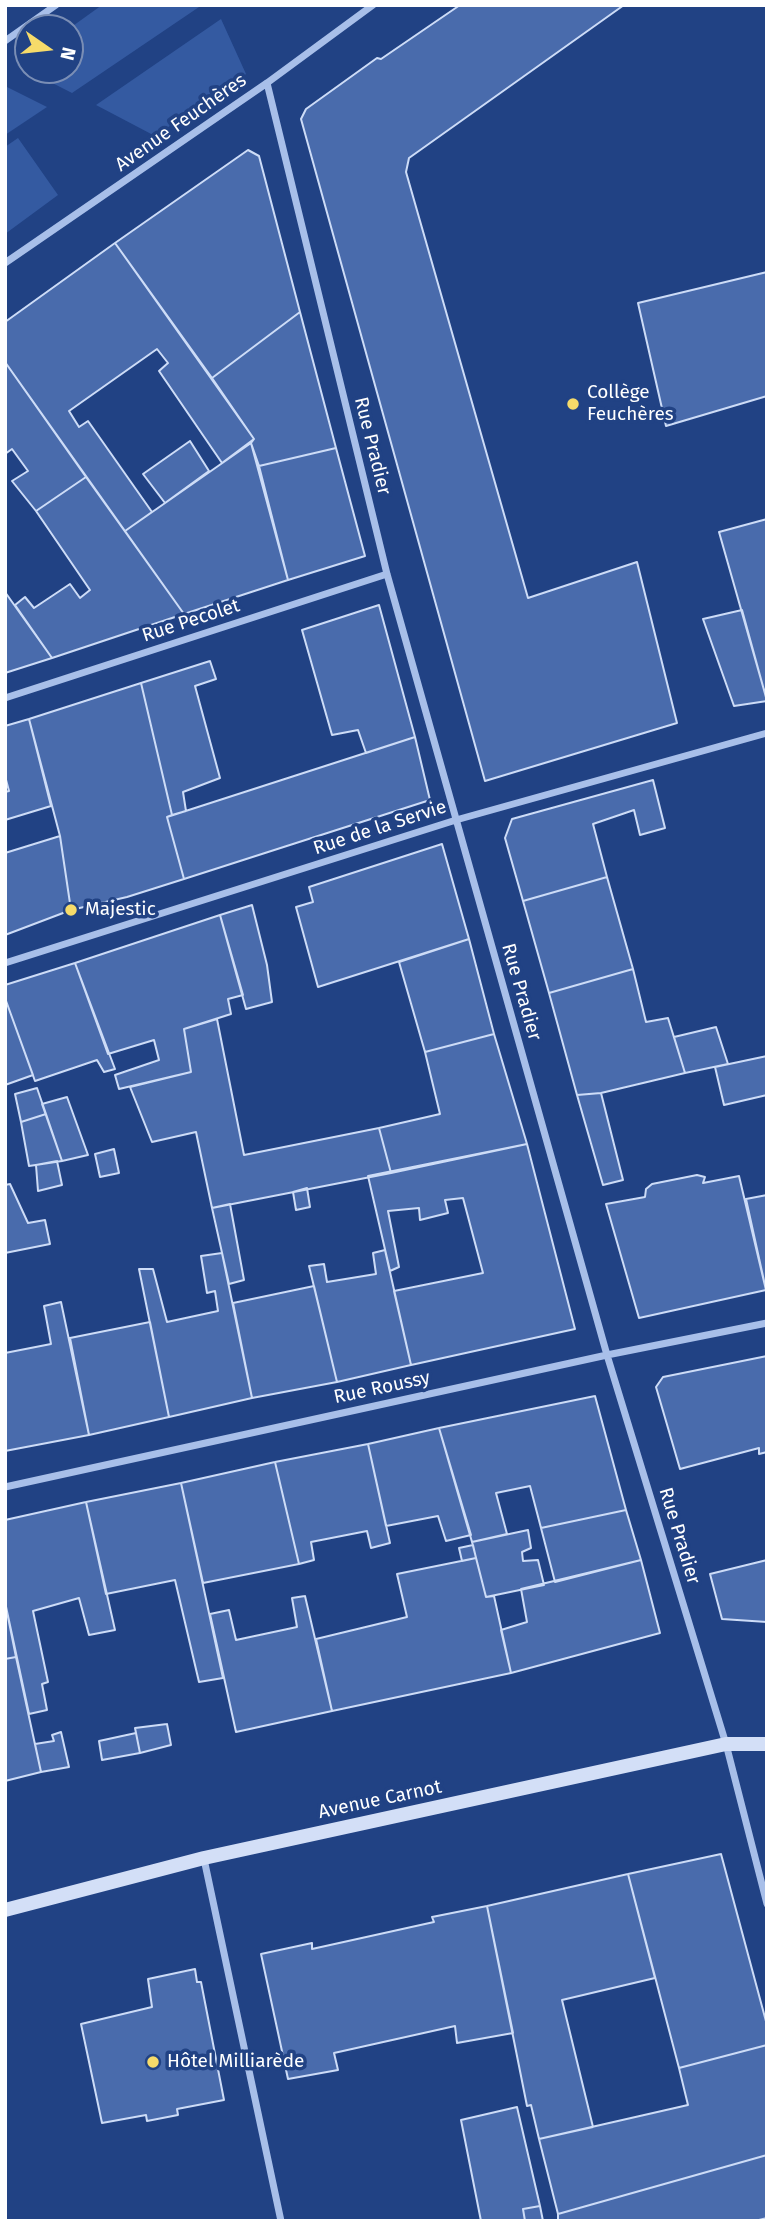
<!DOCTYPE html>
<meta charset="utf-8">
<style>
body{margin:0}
#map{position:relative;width:772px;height:2226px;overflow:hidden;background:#214284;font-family:"Fira Sans",sans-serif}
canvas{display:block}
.frame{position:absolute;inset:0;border:7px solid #fff;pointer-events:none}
.north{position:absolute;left:14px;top:14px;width:70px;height:70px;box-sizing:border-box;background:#214284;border:2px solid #7a8eb5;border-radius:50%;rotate:104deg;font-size:19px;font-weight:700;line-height:28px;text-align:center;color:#fff}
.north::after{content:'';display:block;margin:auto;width:24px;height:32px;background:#f6db6a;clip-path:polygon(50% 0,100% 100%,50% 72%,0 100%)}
</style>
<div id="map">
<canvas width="772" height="2226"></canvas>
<div class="frame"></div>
<div class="north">N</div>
</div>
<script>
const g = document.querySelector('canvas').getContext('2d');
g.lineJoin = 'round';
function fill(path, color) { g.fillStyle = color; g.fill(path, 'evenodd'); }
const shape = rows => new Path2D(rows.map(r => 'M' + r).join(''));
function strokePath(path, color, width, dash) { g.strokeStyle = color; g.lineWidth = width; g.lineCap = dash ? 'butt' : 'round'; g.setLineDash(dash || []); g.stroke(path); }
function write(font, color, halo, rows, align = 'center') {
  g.font = font + ' "Fira Sans",sans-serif'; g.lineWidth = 7; g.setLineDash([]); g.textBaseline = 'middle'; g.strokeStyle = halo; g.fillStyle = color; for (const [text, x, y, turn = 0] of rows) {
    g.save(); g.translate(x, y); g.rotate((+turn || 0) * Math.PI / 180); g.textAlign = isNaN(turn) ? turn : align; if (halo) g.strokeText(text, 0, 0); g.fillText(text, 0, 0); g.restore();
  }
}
fill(shape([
 [102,5,202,5,72,93,17,65,28,58,28,70,70,70,70,28],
 [221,19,246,74,155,136,96,105],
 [5,86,47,107,5,135],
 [18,138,58,195,5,234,5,147]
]), '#345aa1');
const building = shape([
 [460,5,624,5,409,158,406,172,528,598,637,562,677,723,485,781,301,119,306,109,377,58,381,59,460,5],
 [248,150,259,156,300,312,212,378,115,243,248,150],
 [115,243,254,439,222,463,159,371,168,363,157,349,69,411,79,427,88,421,152,512,125,531,5,362,5,322,115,243],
 [767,272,767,396,666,426,638,303,767,272],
 [300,312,336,448,259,466,251,443,254,439,212,378,300,312],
 [5,362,86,477,36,511,12,481,28,471,12,449,5,454,5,362],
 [190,441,209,471,165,503,143,474,190,441],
 [251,443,288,580,184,614,125,531,251,443],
 [336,448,365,556,288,580,259,466,336,448],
 [86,477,184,614,52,658,15,605,25,597,34,608,70,584,80,598,90,590,36,511,86,477],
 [767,519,767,689,764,690,719,532,767,519],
 [5,592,52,658,5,673,5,592],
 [379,605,415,737,366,753,358,730,332,735,302,630,379,605],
 [742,610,767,701,734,706,703,619,742,610],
 [210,661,216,679,195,686,220,778,183,792,186,811,172,815,141,683,210,661],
 [141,683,172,815,167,817,184,879,127,897,71,910,60,836,29,719,141,683],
 [29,719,51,806,5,820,5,792,9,791,5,776,5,726,29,719],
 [415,737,430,800,184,879,167,817,415,737],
 [653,780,665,828,640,835,634,810,593,824,607,877,523,901,505,838,512,819,653,780],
 [60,836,71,910,5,935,5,853,60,836],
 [442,844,469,939,318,987,296,907,313,902,309,887,442,844],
 [607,877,633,969,549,993,523,901,607,877],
 [252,905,267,965,272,1002,246,1009,220,915,252,905],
 [220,915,243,995,228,999,231,1014,184,1029,191,1072,119,1089,115,1075,159,1060,154,1040,108,1054,75,963,220,915],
 [469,939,494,1034,425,1052,399,962,469,939],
 [75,963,115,1069,104,1072,97,1060,35,1081,5,998,5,985,75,963],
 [633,969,646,1022,668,1018,685,1073,601,1093,577,1095,549,993,633,969],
 [5,998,33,1075,5,1085,5,998],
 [217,1019,244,1155,379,1128,391,1173,212,1208,196,1132,152,1142,130,1087,191,1072,184,1029,217,1019],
 [716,1027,728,1064,685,1073,674,1037,716,1027],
 [494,1034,527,1144,391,1173,379,1128,440,1114,425,1052,494,1034],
 [767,1056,767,1095,724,1105,715,1067,767,1056],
 [37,1088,46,1114,21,1122,15,1094,37,1088],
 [601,1093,623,1180,603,1185,577,1095,601,1093],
 [67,1097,88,1155,62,1161,42,1104,67,1097],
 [46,1114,62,1161,29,1166,21,1122,46,1114],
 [527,1144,575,1329,411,1365,394,1291,483,1273,463,1198,445,1200,448,1213,420,1220,419,1208,388,1211,399,1267,390,1271,368,1176,527,1144],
 [114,1149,119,1173,100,1177,95,1154,114,1149],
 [57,1161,62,1185,38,1191,36,1165,57,1161],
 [697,1175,705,1177,703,1183,739,1176,766,1290,639,1318,606,1204,645,1197,646,1189,652,1184,697,1175],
 [10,1184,28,1223,45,1220,50,1244,5,1253,5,1185,10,1184],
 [307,1188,310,1207,296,1210,293,1192,307,1188],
 [767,1195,767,1289,766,1290,746,1199,767,1195],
 [230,1204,244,1280,229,1284,212,1208,230,1204],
 [385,1250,411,1365,337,1382,309,1266,324,1264,327,1282,376,1274,373,1253,385,1250],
 [222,1253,252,1398,169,1417,139,1269,153,1269,167,1322,218,1311,215,1291,207,1293,201,1256,222,1253],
 [314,1286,337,1382,252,1398,233,1303,314,1286],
 [61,1302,89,1435,5,1451,5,1353,51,1344,44,1306,61,1302],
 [150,1322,169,1417,89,1435,70,1338,150,1322],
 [767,1356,767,1452,759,1454,759,1448,680,1469,656,1387,663,1377,767,1356],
 [595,1396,626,1510,541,1528,530,1486,496,1493,507,1534,472,1542,439,1428,595,1396],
 [439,1428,471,1535,446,1541,438,1516,386,1526,368,1444,439,1428],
 [368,1444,390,1543,371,1548,367,1531,311,1542,314,1560,299,1564,275,1462,368,1444],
 [275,1462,299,1564,203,1583,181,1483,275,1462],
 [181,1483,223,1678,199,1682,175,1580,106,1594,86,1502,181,1483],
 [86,1502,115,1630,89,1635,79,1598,33,1611,48,1682,42,1684,47,1710,29,1714,5,1602,5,1520,86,1502],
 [626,1510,641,1560,555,1582,541,1528,626,1510],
 [528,1530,531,1548,522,1552,523,1561,538,1560,544,1585,486,1597,472,1542,528,1530],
 [473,1545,476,1558,462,1561,459,1548,473,1545],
 [476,1558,486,1597,494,1596,511,1673,332,1711,316,1639,407,1617,397,1574,476,1558],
 [641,1560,660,1633,511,1673,501,1630,527,1622,521,1589,641,1560],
 [767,1560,767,1622,722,1619,710,1574,767,1560],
 [305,1596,332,1711,236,1732,210,1614,229,1610,236,1640,297,1627,292,1598,305,1596],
 [5,1602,16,1657,5,1659,5,1602],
 [16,1657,41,1772,5,1781,5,1659,16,1657],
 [167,1724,171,1745,140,1753,135,1728,167,1724],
 [61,1732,69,1767,41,1772,35,1744,54,1741,52,1735,61,1732],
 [136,1733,140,1753,102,1760,99,1741,136,1733],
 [721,1854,767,2025,767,2045,679,2068,628,1874,721,1854],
 [628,1874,655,1978,562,2000,593,2127,539,2139,531,2105,527,2106,487,1906,628,1874],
 [487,1906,513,2033,457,2043,455,2026,334,2053,338,2070,288,2079,261,1954,312,1943,312,1949,434,1922,432,1917,487,1906],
 [195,1969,197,1982,201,1982,224,2100,177,2109,178,2115,147,2121,146,2115,102,2123,81,2024,152,2007,148,1979,195,1969],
 [767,2045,767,2155,558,2214,539,2139,688,2105,679,2068,767,2045],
 [517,2107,540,2206,523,2209,525,2221,481,2221,461,2120,517,2107],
 [767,2155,767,2218,755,2221,558,2221,558,2214,767,2155],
 [540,2206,543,2221,525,2221,523,2209,540,2206]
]);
fill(building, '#496bac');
strokePath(building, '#cddcf7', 2);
strokePath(shape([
 [5,41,56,5],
 [267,83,387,574,607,1355,726,1744,767,1904],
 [5,263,267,83,373,5],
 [5,698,387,574],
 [5,963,456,820,767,733],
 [5,1487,607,1355,767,1323],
 [204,1859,281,2221]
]), '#a8bfe9', 7);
strokePath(shape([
 [5,1910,204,1858,726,1744,767,1744]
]), '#d3dff7', 14);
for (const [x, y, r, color] of [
 [573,404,7,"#f6db6a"],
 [71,910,7,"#f6db6a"],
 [153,2062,7,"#f6db6a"]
]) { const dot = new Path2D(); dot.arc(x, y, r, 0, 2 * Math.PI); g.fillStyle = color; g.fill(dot); strokePath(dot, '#214284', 2.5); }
write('19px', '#fff', '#214284', [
 ["Avenue Feuchères",181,123,-35],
 ["Rue Pradier",372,446,76],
 ["Rue Pecolet",191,621,-18],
 ["Rue de la Servie",380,828,-18],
 ["Rue Pradier",521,992,74],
 ["Rue Roussy",382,1388,-12],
 ["Rue Pradier",679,1536,73],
 ["Avenue Carnot",380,1800,-12]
]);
write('19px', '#fff', '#214284', [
 ["Collège",587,393],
 ["Feuchères",587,415],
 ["Majestic",85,910],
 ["Hôtel Milliarède",167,2062]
], 'left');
</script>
